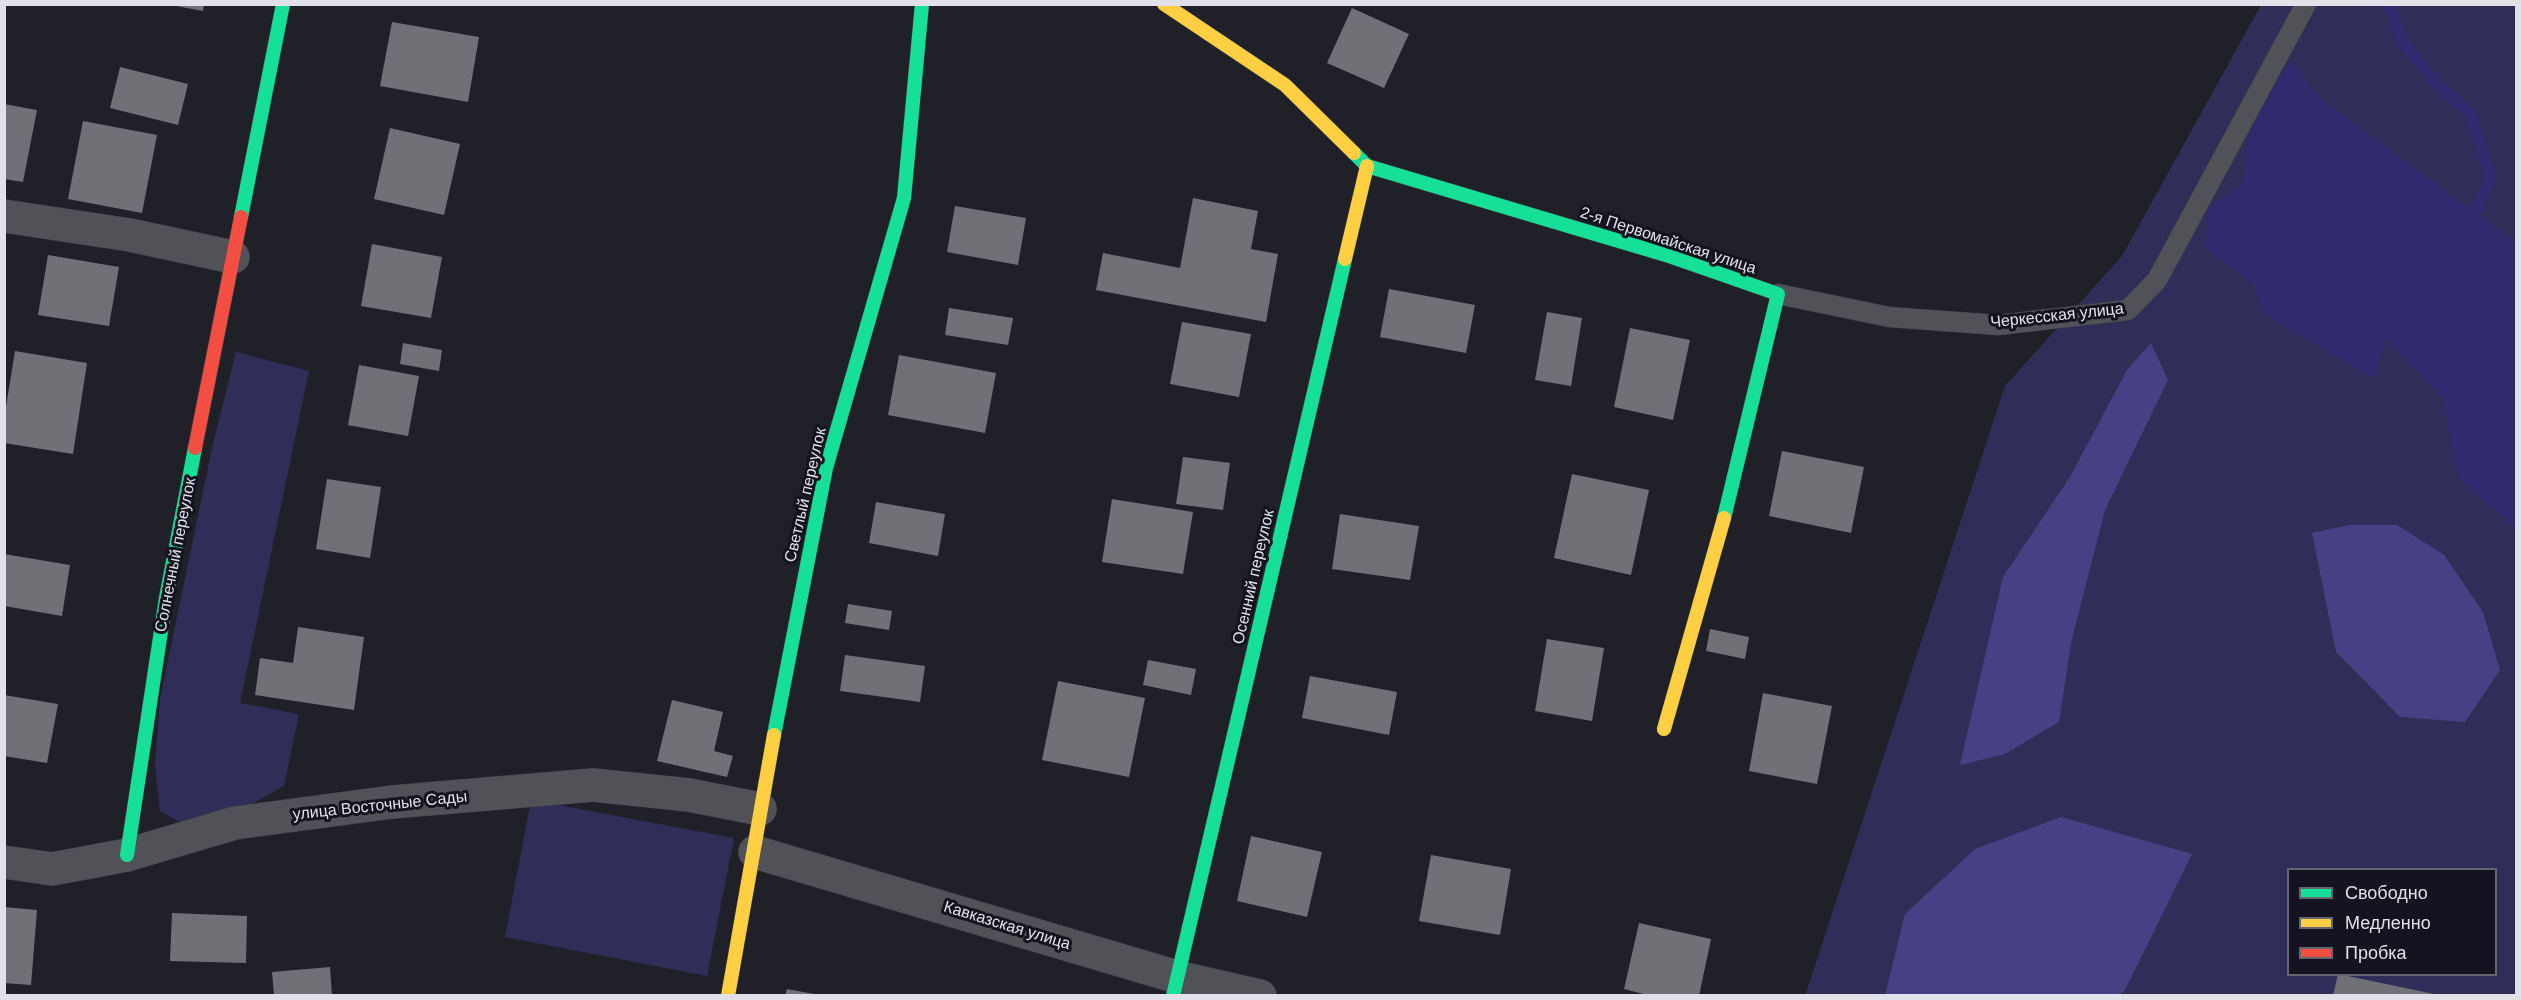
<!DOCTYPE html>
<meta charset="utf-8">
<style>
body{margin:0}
#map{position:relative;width:2521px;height:1000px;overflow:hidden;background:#202128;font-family:Arial,sans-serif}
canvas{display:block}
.frame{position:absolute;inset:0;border:6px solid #e1e1ea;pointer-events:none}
.legend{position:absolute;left:2287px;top:868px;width:210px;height:108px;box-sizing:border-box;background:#141421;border:2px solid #666671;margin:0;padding:8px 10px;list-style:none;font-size:18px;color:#e1e1ea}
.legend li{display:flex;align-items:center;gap:12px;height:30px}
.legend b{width:30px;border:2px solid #666671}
</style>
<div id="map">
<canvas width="2521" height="1000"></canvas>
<div class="frame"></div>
<ul class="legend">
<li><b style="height:8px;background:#16e098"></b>Свободно</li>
<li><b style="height:8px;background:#ffcf43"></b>Медленно</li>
<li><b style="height:8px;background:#f24e42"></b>Пробка</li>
</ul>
</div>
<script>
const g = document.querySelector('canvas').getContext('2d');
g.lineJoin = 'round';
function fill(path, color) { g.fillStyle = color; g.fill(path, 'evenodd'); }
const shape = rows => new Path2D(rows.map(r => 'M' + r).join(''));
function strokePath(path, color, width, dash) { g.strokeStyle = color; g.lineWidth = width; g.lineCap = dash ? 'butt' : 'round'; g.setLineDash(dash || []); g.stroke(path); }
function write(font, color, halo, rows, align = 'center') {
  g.font = font + ' Arial,sans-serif'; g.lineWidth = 6; g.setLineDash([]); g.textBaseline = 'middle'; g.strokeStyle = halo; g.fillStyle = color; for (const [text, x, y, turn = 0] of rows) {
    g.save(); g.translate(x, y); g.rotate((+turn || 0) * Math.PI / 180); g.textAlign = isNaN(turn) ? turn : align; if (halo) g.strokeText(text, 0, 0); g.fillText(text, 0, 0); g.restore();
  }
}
fill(shape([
 [2261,5,2516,5,2516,995,1805,996,2005,386,2122,256],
 [2288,870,2496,870,2496,974,2288,974],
 [236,352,309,371,240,703,299,714,284,786,245,808,208,820,178,821,160,811,155,765,160,699,212,448],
 [531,800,734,838,707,976,505,937]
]), '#302e58');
fill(shape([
 [2151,343,2168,380,2105,510,2071,643,2059,722,2005,754,1960,765,2003,577,2070,477,2127,370],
 [2349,525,2397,525,2444,555,2483,612,2500,670,2465,722,2400,717,2336,652,2312,533],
 [2061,817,2192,854,2125,990,2117,996,1885,995,1905,914,1975,849]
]), '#464185');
fill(shape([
 [2290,59,2318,96,2516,243,2516,528,2459,480,2443,399,2386,339,2375,379,2264,315,2254,285,2205,248,2209,208,2243,183,2249,133]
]), '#322a6f');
strokePath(shape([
 [2389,4,2403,42,2439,86,2471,115,2491,178,2475,212]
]), '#322a6f', 12);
fill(shape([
 [165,4,204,4,203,11],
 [1352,8,1409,34,1384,88,1327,63],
 [392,22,479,37,468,102,380,86],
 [120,67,188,84,178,125,110,108],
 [4,104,37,110,23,182,4,179],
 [83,121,157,135,142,213,68,199],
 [390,128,460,144,444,215,374,199],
 [1193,198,1258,211,1251,249,1278,254,1266,322,1096,290,1103,253,1180,268],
 [955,206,1026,218,1018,265,947,252],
 [372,244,442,257,431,318,361,306],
 [48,255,119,267,109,326,38,315],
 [1389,289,1475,305,1466,353,1380,337],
 [949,308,1013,318,1008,345,945,335],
 [1547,312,1582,318,1571,386,1535,380],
 [1182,322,1251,334,1239,397,1170,384],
 [1630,328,1690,340,1673,420,1614,407],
 [403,343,442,350,439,371,400,364],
 [15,351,87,363,73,454,4,443,4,419],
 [899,355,996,373,985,433,888,415],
 [359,365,419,376,408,436,348,425],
 [1782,451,1864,467,1851,533,1769,516],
 [1183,457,1230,463,1223,510,1176,504],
 [1572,474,1649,490,1631,575,1554,558],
 [327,479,381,487,370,558,316,549],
 [1112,499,1193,512,1183,574,1102,562],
 [876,502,945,514,938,556,869,543],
 [1340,514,1419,526,1410,580,1332,569],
 [4,554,70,565,62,616,4,606],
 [848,604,892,611,889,630,845,623],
 [298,627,364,637,354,710,255,695,260,658,293,663],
 [1710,629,1749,637,1745,659,1706,651],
 [1547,639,1604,648,1592,721,1535,711],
 [845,655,925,666,920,702,840,691],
 [1148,660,1196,669,1191,695,1143,685],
 [1310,676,1397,692,1389,735,1302,718],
 [1058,681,1145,698,1129,777,1042,760],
 [1763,693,1832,706,1817,784,1749,771],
 [4,695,58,704,47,763,4,756],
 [672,700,723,712,714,751,733,756,727,777,657,761],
 [1251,836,1322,852,1307,917,1237,901],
 [1431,855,1511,869,1500,935,1419,921],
 [4,907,37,910,31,985,4,983],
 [172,913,247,916,246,963,170,961],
 [1639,923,1711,939,1699,996,1651,996,1624,989],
 [330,967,332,996,274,996,272,972],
 [2338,974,2434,994,2434,996,2333,996],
 [787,989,814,994,814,996,785,996]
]), '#707077');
const lane = shape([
 [1778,294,1889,317,1998,325,2128,310,2157,280,2306,4]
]);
const street = shape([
 [4,216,130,235,233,257],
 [755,852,1177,977,1260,996],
 [4,862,52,869,127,855,235,823,392,802,593,785,689,795,760,809]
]);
const fast = shape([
 [1354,153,1367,166,1666,255,1778,294,1724,518],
 [241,217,283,4],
 [774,735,826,468,904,198,922,4],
 [127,855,166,598,195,448],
 [1173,996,1345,259]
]);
const slow = shape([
 [1164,4,1285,85,1354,153],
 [1345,259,1367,166],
 [1664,729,1724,518],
 [728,996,774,735]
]);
const jam = shape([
 [195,448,241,217]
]);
strokePath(lane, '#3e3e44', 21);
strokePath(street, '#3e3e44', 34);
strokePath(fast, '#3e3e44', 15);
strokePath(slow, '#3e3e44', 15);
strokePath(jam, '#3e3e44', 15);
strokePath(lane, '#515258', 20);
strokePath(street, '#515258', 33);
strokePath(fast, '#16e098', 14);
strokePath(slow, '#ffcf43', 14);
strokePath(jam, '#f24e42', 14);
write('16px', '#e1e1ea', '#141421', [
 ["2-я Первомайская улица",1668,241,18],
 ["Черкесская улица",2057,316,-6],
 ["Светлый переулок",806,495,-77],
 ["Солнечный переулок",176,555,-79],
 ["Осенний переулок",1254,577,-77],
 ["улица Восточные Сады",380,806,-6],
 ["Кавказcкая улица",1007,926,17]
]);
</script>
